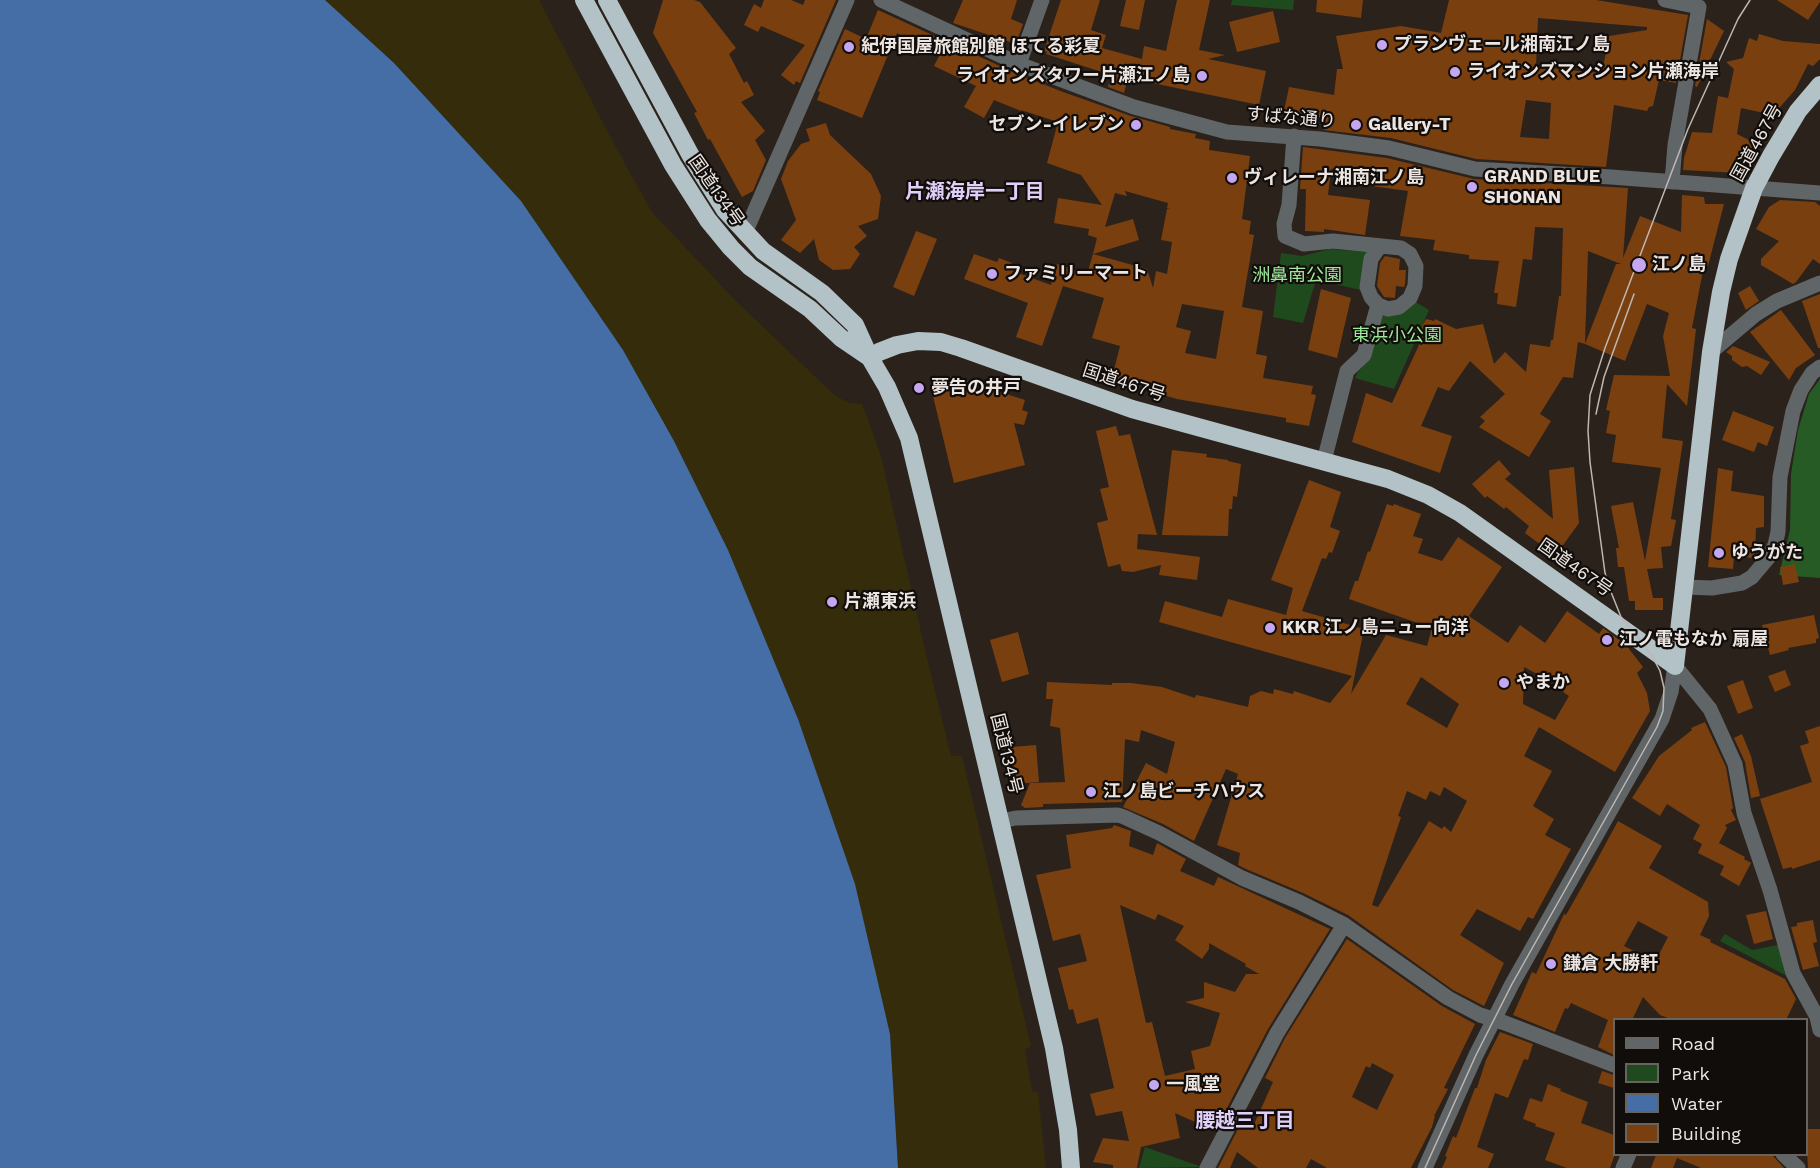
<!DOCTYPE html>
<meta charset="utf-8">
<style>
body{margin:0}
#map{position:relative;width:1820px;height:1168px;overflow:hidden;background:#2c221c;font-family:"Work Sans",sans-serif}
canvas{display:block}
.legend{position:absolute;left:1613px;top:1018px;width:195px;height:138px;box-sizing:border-box;background:#110d0a;border:2px solid #696360;margin:0;padding:8px 10px;list-style:none;font-size:18px;color:#ece5e1}
.legend li{display:flex;align-items:center;gap:12px;height:30px}
.legend b{width:30px;border:2px solid #696360}
</style>
<div id="map">
<canvas width="1820" height="1168"></canvas>
<ul class="legend">
<li><b style="height:8px;background:#606668"></b>Road</li>
<li><b style="height:16px;background:#1f4a1e"></b>Park</li>
<li><b style="height:16px;background:#446ea5"></b>Water</li>
<li><b style="height:16px;background:#7a3f0f"></b>Building</li>
</ul>
</div>
<script>
const g = document.querySelector('canvas').getContext('2d');
g.lineJoin = 'round';
function fill(path, color) { g.fillStyle = color; g.fill(path, 'evenodd'); }
const shape = rows => new Path2D(rows.map(r => 'M' + r).join(''));
function strokePath(path, color, width, dash) { g.strokeStyle = color; g.lineWidth = width; g.lineCap = dash ? 'butt' : 'round'; g.setLineDash(dash || []); g.stroke(path); }
function write(font, color, halo, rows, align = 'center') {
  g.font = font + ' "Work Sans","Noto Sans JP",sans-serif'; g.lineWidth = 4.5; g.setLineDash([]); g.textBaseline = 'middle'; g.strokeStyle = halo; g.fillStyle = color; for (const [text, x, y, turn = 0] of rows) {
    g.save(); g.translate(x, y); g.rotate((+turn || 0) * Math.PI / 180); g.textAlign = isNaN(turn) ? turn : align; if (halo) g.strokeText(text, 0, 0); g.fillText(text, 0, 0); g.restore();
  }
}
fill(shape([
 [1232,0,1294,0,1293,10,1231,5],
 [1330,249,1367,252,1361,290,1316,280,1303,323,1273,317,1281,253,1302,256],
 [1414,301,1429,310,1394,389,1355,378,1358,372,1368,361,1383,315],
 [1725,934,1752,950,1778,945,1789,977,1720,941],
 [1145,1147,1202,1167,1139,1168]
]), '#1f4a1e');
fill(shape([
 [1820,379,1820,578,1779,575,1790,530,1791,474,1798,430,1809,394]
]), '#275b26');
fill(shape([
 [325,0,539,0,613,142,652,212,734,299,828,389,837,397,850,403,862,404,881,456,926,654,951,756,962,756,1031,1046,1025,1049,1032,1091,1038,1092,1046,1168,898,1168,890,1034,798,719,728,550,674,441,623,350,521,201,394,63]
]), '#342c0a');
fill(shape([
 [0,0,325,0,394,63,521,201,623,350,674,441,728,550,798,719,855,884,890,1034,898,1168,0,1168]
]), '#446ea5');
fill(shape([
 [663,0,694,0,700,2,736,48,729,54,744,83,747,81,754,95,741,102,765,131,755,140,766,160,753,191,742,197,710,139,708,140,694,113,697,112,653,33],
 [764,0,791,0,803,5,805,0,836,0,800,83,796,81,794,85,781,75,805,45,761,26,758,32,744,25,754,4,761,8],
 [963,0,1017,0,1011,19,1023,24,1016,44,953,23],
 [1061,0,1100,0,1091,30,1106,35,1102,48,1142,59,1144,46,1166,51,1177,0,1210,0,1199,50,1225,55,1208,59,1266,71,1259,105,1128,78,1124,93,1108,87,1111,75,1046,54,1047,52,1044,51],
 [1126,0,1145,0,1139,30,1120,26],
 [1317,0,1363,0,1361,18,1316,12],
 [1449,0,1596,0,1688,15,1676,83,1659,80,1653,106,1649,107,1647,111,1614,105,1606,167,1476,159,1391,138,1323,130,1325,118,1284,111,1289,87,1334,95,1337,69,1343,69,1336,36,1401,26,1441,33],
 [1538,18,1647,27,1647,30,1609,36,1602,73,1578,71,1536,66],
 [1526,100,1551,103,1549,139,1520,137],
 [1777,0,1820,0,1820,2,1808,20],
 [878,10,1015,73,1063,92,1131,116,1170,127,1170,129,1196,134,1195,138,1210,141,1209,150,1250,156,1242,219,1251,221,1249,234,1254,235,1242,307,1263,311,1256,354,1267,356,1263,378,1313,386,1311,394,1316,395,1309,426,1286,422,1286,418,1177,399,1143,389,1144,385,1112,378,1120,346,1092,338,1104,298,1063,286,1042,346,1016,337,1028,303,964,279,974,254,997,262,999,258,1012,263,1011,267,1019,271,1018,273,1051,285,1057,264,1087,274,1093,254,1147,269,1153,288,1156,271,1167,274,1172,242,1161,240,1167,209,1170,208,1167,208,1168,203,1125,191,1127,196,1115,193,1105,227,1133,219,1139,240,1093,254,1097,238,1088,235,1089,229,1054,223,1058,198,1102,205,1081,175,1047,163,1058,122,1021,110,1021,111,994,100,984,118,964,107,976,86,934,66,939,56,897,33,862,118,817,100,820,92,818,91,845,29,866,39],
 [1182,304,1224,311,1216,359,1185,353,1191,331,1176,327],
 [1273,11,1280,42,1237,52,1229,22],
 [1707,19,1724,31,1697,87,1695,86],
 [1759,34,1783,41,1820,44,1820,59,1813,66,1808,64,1795,90,1773,115,1741,108,1737,134,1755,143,1739,173,1683,170,1684,158,1692,132,1712,133,1718,96,1728,98,1734,69,1726,62,1743,58,1749,38,1757,41],
 [826,123,830,135,871,174,881,196,878,219,858,226,867,236,854,247,860,254,850,269,833,270,819,260,814,239,800,253,781,240,796,220,781,179,788,161,801,144,810,141,806,129],
 [1303,147,1387,158,1474,179,1628,188,1623,258,1640,216,1681,232,1682,195,1704,197,1705,204,1724,204,1708,266,1704,265,1692,328,1696,329,1687,406,1667,384,1662,438,1683,441,1671,519,1676,520,1671,546,1661,547,1663,568,1647,569,1653,598,1663,598,1663,610,1635,610,1635,601,1629,601,1624,567,1618,567,1616,548,1619,548,1611,506,1633,502,1645,561,1661,468,1612,462,1616,435,1606,433,1610,411,1606,410,1614,375,1670,376,1663,336,1669,313,1647,304,1625,361,1585,344,1616,264,1621,264,1588,251,1585,344,1578,342,1573,378,1563,377,1540,414,1551,421,1529,457,1479,427,1485,421,1480,417,1505,394,1470,361,1449,391,1438,387,1421,426,1452,436,1440,473,1352,442,1366,393,1392,403,1420,343,1416,337,1426,319,1434,321,1435,319,1456,329,1483,324,1494,364,1505,352,1526,372,1530,344,1550,347,1551,340,1553,340,1559,296,1561,296,1563,228,1535,227,1532,260,1523,259,1516,307,1497,304,1498,293,1494,293,1499,261,1469,259,1469,255,1433,250,1435,240,1400,236,1408,191,1371,186,1372,174,1331,169,1328,195,1370,200,1365,235,1324,229,1324,232,1305,231,1306,189,1300,189],
 [1780,200,1815,202,1820,206,1820,264,1813,259,1796,282,1793,284,1761,265,1761,259,1779,241,1756,229,1769,207],
 [916,231,937,239,914,296,893,287],
 [1385,256,1400,259,1399,270,1406,270,1405,284,1404,287,1396,286,1395,298,1384,297,1377,286,1380,263],
 [1750,286,1759,301,1746,310,1738,293],
 [1321,289,1351,298,1337,358,1308,350],
 [1820,294,1820,348,1818,348,1802,301],
 [1781,310,1815,355,1796,368,1789,380,1750,332],
 [1733,346,1770,362,1761,375,1747,366,1742,367,1732,360,1732,356,1726,352],
 [951,376,1025,400,1022,410,1028,412,1024,425,1014,423,1025,465,954,483,933,396,937,383,944,378],
 [1733,411,1774,427,1767,446,1758,442,1754,452,1722,440],
 [1116,426,1119,436,1130,434,1157,535,1138,534,1137,549,1162,552,1162,554,1162,552,1200,557,1197,580,1159,575,1161,565,1133,572,1122,571,1120,564,1108,567,1097,523,1108,520,1100,489,1109,487,1096,431],
 [1172,450,1207,454,1206,457,1228,460,1228,461,1241,464,1237,497,1233,496,1232,509,1229,509,1228,536,1162,535],
 [1499,460,1511,474,1505,479,1553,519,1549,470,1574,467,1579,523,1558,552,1551,548,1549,551,1525,533,1529,526,1506,507,1504,509,1487,496,1485,498,1472,484],
 [1718,468,1733,471,1731,491,1764,496,1764,527,1756,528,1755,553,1751,558,1734,555,1733,569,1708,567],
 [1309,480,1341,492,1330,527,1340,531,1332,553,1329,552,1326,559,1322,558,1302,611,1364,629,1351,694,1386,635,1427,646,1432,628,1349,599,1355,581,1358,581,1368,551,1370,552,1387,504,1393,506,1394,504,1421,514,1413,536,1423,539,1418,553,1442,561,1458,537,1502,567,1469,616,1508,643,1520,625,1545,643,1567,611,1599,634,1603,628,1626,645,1643,667,1637,673,1647,693,1650,711,1615,772,1539,727,1524,756,1552,771,1533,806,1554,819,1545,835,1571,849,1533,919,1528,917,1520,931,1477,909,1460,935,1504,963,1484,1006,1453,990,1348,915,1303,893,1246,869,1238,865,1240,853,1217,845,1238,774,1226,769,1194,841,1163,824,1123,807,1146,763,1167,774,1175,742,1141,730,1139,742,1125,739,1122,802,1043,804,1043,807,1025,808,1021,805,1030,783,1065,782,1060,728,1050,726,1053,699,1046,699,1047,682,1112,685,1112,683,1131,683,1162,687,1195,698,1196,695,1206,697,1248,707,1250,696,1261,691,1273,694,1274,689,1293,694,1294,691,1330,703,1352,676,1159,622,1165,601,1222,617,1228,599,1286,615,1293,588,1271,580],
 [1524,667,1565,689,1563,692,1569,696,1555,720,1523,704],
 [1421,677,1459,704,1447,728,1406,704],
 [1444,787,1467,801,1451,832,1444,826,1442,829,1429,821,1378,907,1372,905,1401,817,1398,816,1407,791,1426,800,1430,791,1440,796],
 [1795,564,1799,582,1783,585,1780,567],
 [1814,615,1819,638,1816,639,1816,643,1788,648,1789,650,1770,655,1762,625],
 [1018,632,1029,674,1002,682,990,640],
 [1785,670,1791,685,1775,692,1768,676],
 [1743,680,1753,708,1738,714,1727,686],
 [1705,722,1726,767,1733,808,1731,810,1736,820,1725,825,1727,828,1719,843,1745,857,1744,859,1751,863,1739,886,1720,875,1724,866,1698,853,1702,844,1693,839,1700,825,1667,804,1660,816,1632,798,1659,756,1692,730,1691,728],
 [1820,726,1820,860,1792,869,1792,867,1783,869,1760,799,1812,782,1800,746,1809,743,1805,731],
 [1742,734,1751,756,1760,796,1751,798,1745,762,1734,738],
 [1036,745,1039,782,1015,784,1012,747],
 [1618,821,1662,846,1649,868,1708,902,1709,916,1700,935,1711,940,1710,942,1785,979,1796,999,1786,1020,1673,1020,1660,1015,1643,997,1632,1020,1614,1020,1614,1055,1598,1047,1608,1020,1571,1003,1568,1009,1565,1008,1555,1032,1513,1015,1532,972,1536,974,1564,914,1566,915,1592,869],
 [1638,921,1668,937,1655,962,1624,946],
 [1114,825,1131,831,1129,846,1153,855,1157,843,1186,859,1180,871,1214,886,1218,877,1330,929,1268,1029,1215,1131,1175,1113,1180,1138,1141,1147,1137,1168,1113,1168,1113,1165,1093,1162,1103,1138,1129,1141,1122,1111,1096,1116,1090,1094,1114,1088,1098,1018,1077,1024,1073,1009,1069,1010,1058,968,1087,961,1080,934,1053,941,1036,875,1071,868,1066,835,1112,828],
 [1120,905,1155,920,1158,914,1184,926,1175,940,1202,959,1209,949,1209,943,1246,964,1245,966,1259,974,1246,974,1235,992,1204,982,1204,998,1185,1002,1220,1013,1210,1046,1191,1051,1195,1069,1165,1076,1152,1022,1146,1023],
 [1766,911,1773,939,1754,944,1746,915],
 [1813,920,1817,942,1813,943,1819,966,1803,970,1791,927,1797,926,1797,923],
 [1347,939,1442,1006,1475,1024,1444,1088,1448,1089,1434,1116,1435,1116,1432,1127,1411,1168,1327,1168,1311,1159,1306,1168,1258,1168,1237,1152,1230,1168,1218,1168,1240,1125,1252,1129,1273,1082,1265,1078,1285,1038],
 [1372,1063,1394,1075,1377,1110,1352,1097,1366,1066,1370,1068],
 [1500,1032,1533,1044,1528,1060,1524,1059,1508,1098,1495,1093,1477,1147,1494,1154,1488,1168,1442,1168,1447,1157,1445,1156,1453,1136,1456,1138,1475,1088,1477,1088,1486,1060],
 [1602,1071,1614,1075,1614,1088,1598,1083],
 [1548,1084,1561,1089,1560,1091,1588,1102,1581,1123,1614,1135,1614,1157,1610,1168,1567,1168,1545,1160,1555,1133,1535,1126,1536,1124,1523,1119,1530,1098,1542,1102],
 [1806,1129,1820,1129,1820,1168,1808,1168],
 [1656,1155,1772,1155,1784,1168,1701,1168,1677,1158,1673,1168,1651,1168]
]), '#7a3f0f');
strokePath(shape([
 [881,0,1019,64,1134,107,1227,132,1320,139,1389,148,1475,169,1611,177,1820,193],
 [1665,0,1699,7,1675,145,1672,182],
 [1019,64,1042,0],
 [1294,136,1289,205,1284,224,1285,236,1304,244,1333,241,1401,248,1410,254,1416,266,1415,286,1410,298,1399,307,1388,309,1378,305,1371,297,1367,287,1371,259,1380,246],
 [745,233,847,0],
 [1711,352,1756,314,1777,301,1820,283],
 [1324,461,1347,371,1364,355,1378,305],
 [1684,587,1712,588,1742,583,1752,577,1768,558,1775,545,1778,532,1780,477,1793,411,1801,390,1812,373,1820,367],
 [1675,666,1710,709,1735,764,1744,813,1770,890,1793,973,1817,1017,1820,1030],
 [1001,821,1016,818,1118,815,1124,817,1159,833,1242,878,1299,902,1343,924,1448,998,1480,1015,1505,1023,1614,1065],
 [1783,1154,1798,1168],
 [1207,1168,1277,1033,1344,925],
 [1425,1168,1476,1055,1512,984,1662,719,1671,692,1675,666],
 [1623,1168,1629,1154]
]), '#606668', 15);
strokePath(shape([
 [584,0,673,165,708,220,731,248,750,267,810,309,841,338,869,357],
 [607,0,691,156,725,210,763,251,822,293,855,325,870,358,887,387,909,438,1054,1048,1068,1130,1071,1168],
 [870,358,879,352,897,345,918,341,941,342,961,348,1132,409,1388,479,1428,495,1460,513,1675,666,1711,352,1721,292,1729,259,1754,188,1771,156,1798,111,1820,85]
]), '#b2c2c6', 18);
strokePath(shape([
 [1596,414,1604,377,1634,294],
 [1425,1168,1476,1055,1512,984,1657,727,1663,711,1664,688,1660,671,1651,654,1621,617,1609,587,1605,573,1590,462,1588,431,1590,395,1605,348,1688,129,1738,19,1750,0]
]), '#bfb7b2', 1.5);
for (const [x, y, r, color] of [
 [1382,45,6,"#c5a6f0"],
 [849,47,6,"#c5a6f0"],
 [1455,72,6,"#c5a6f0"],
 [1202,76,6,"#c5a6f0"],
 [1136,125,6,"#c5a6f0"],
 [1356,125,6,"#c5a6f0"],
 [1232,178,6,"#c5a6f0"],
 [1472,187,6,"#c5a6f0"],
 [1639,265,8,"#c5a6f0"],
 [992,274,6,"#c5a6f0"],
 [919,388,6,"#c5a6f0"],
 [1719,553,6,"#c5a6f0"],
 [832,602,6,"#c5a6f0"],
 [1270,628,6,"#c5a6f0"],
 [1607,640,6,"#c5a6f0"],
 [1504,683,6,"#c5a6f0"],
 [1091,792,6,"#c5a6f0"],
 [1551,964,6,"#c5a6f0"],
 [1154,1085,6,"#c5a6f0"]
]) { const dot = new Path2D(); dot.arc(x, y, r, 0, 2 * Math.PI); g.fillStyle = color; g.fill(dot); strokePath(dot, '#110d0a', 2); }
write('bold 18px', '#ece5e1', '#110d0a', [
 ["プランヴェール湘南江ノ島",1394,45],
 ["紀伊国屋旅館別館 ほてる彩夏",861,47],
 ["ライオンズマンション片瀬海岸",1467,72],
 ["ライオンズタワー片瀬江ノ島",1190,76,"right"],
 ["セブン-イレブン",1124,125,"right"],
 ["Gallery-T",1368,125],
 ["GRAND BLUE",1484,177],
 ["SHONAN",1484,198],
 ["ヴィレーナ湘南江ノ島",1244,178],
 ["江ノ島",1652,265],
 ["ファミリーマート",1004,274],
 ["夢告の井戸",931,388],
 ["ゆうがた",1731,553],
 ["片瀬東浜",844,602],
 ["KKR 江ノ島ニュー向洋",1282,628],
 ["江ノ電もなか 扇屋",1619,640],
 ["やまか",1516,683],
 ["江ノ島ビーチハウス",1103,792],
 ["鎌倉 大勝軒",1563,964],
 ["一風堂",1166,1085]
], 'left');
write('18px', '#ece5e1', '#110d0a', [
 ["すばな通り",1291,118,5],
 ["国道467号",1757,143,-61],
 ["国道134号",716,191,55],
 ["国道467号",1124,383,18],
 ["国道467号",1575,568,35],
 ["国道134号",1006,754,76]
]);
write('18px', '#9ee99a', '#110d0a', [
 ["洲鼻南公園",1297,276],
 ["東浜小公園",1397,336]
]);
write('bold 20px', '#e0cff9', '#110d0a', [
 ["片瀬海岸一丁目",975,192],
 ["腰越三丁目",1245,1121]
]);
</script>
